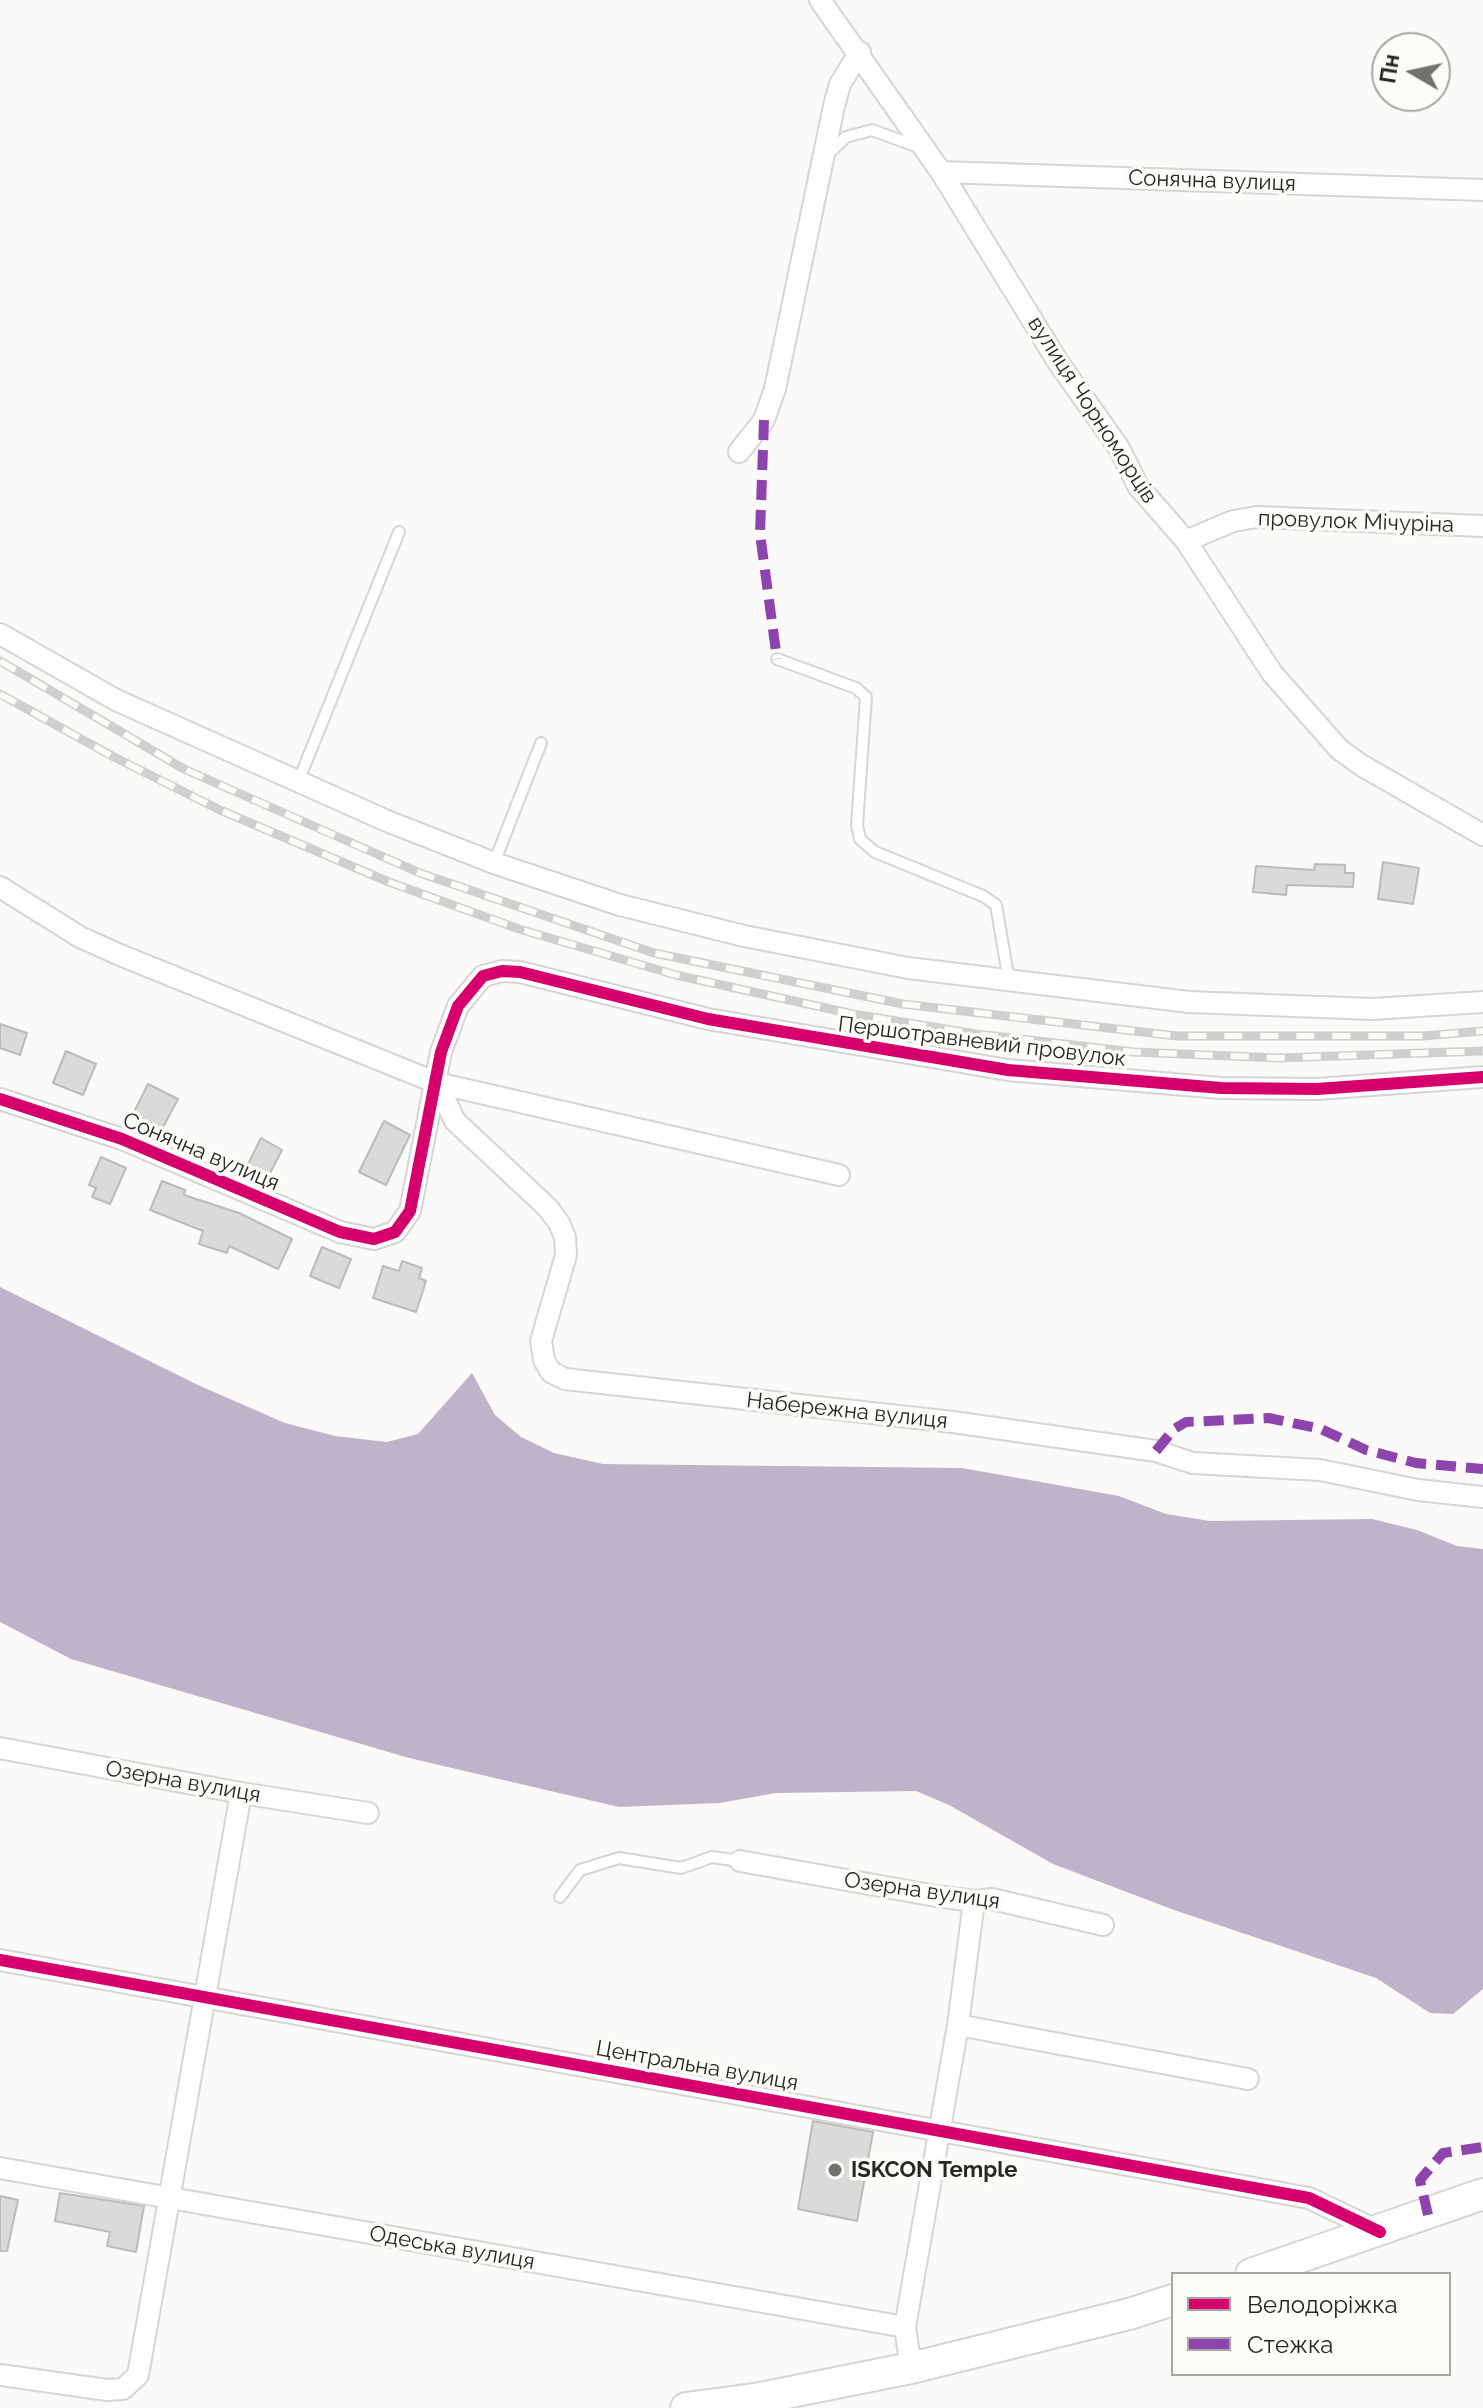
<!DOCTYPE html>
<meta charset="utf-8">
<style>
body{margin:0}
#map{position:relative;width:1483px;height:2408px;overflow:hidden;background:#fbfaf9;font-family:Raleway,sans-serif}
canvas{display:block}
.legend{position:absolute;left:1171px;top:2272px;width:280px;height:104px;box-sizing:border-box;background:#fcfbf8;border:2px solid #a7a6a4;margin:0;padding:10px 14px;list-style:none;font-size:24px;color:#282726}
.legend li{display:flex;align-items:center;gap:16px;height:40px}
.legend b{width:40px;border:2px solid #a7a6a4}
.north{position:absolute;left:1371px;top:32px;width:80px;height:80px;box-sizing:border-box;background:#fcfbf8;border:2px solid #a7a6a4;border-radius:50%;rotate:279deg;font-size:22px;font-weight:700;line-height:32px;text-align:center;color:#282726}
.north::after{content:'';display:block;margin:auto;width:28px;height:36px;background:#727170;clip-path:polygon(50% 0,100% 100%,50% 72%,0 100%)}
</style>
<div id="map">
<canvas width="1483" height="2408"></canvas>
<ul class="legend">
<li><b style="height:10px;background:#d6006c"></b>Велодоріжка</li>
<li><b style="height:10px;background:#8e44ad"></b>Стежка</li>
</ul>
<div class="north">Пн</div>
</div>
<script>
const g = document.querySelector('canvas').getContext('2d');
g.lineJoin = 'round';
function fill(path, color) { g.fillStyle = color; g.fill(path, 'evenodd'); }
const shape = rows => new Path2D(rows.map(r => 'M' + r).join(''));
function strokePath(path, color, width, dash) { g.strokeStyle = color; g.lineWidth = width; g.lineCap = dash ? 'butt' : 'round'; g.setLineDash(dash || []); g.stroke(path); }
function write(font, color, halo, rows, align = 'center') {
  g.font = font + ' Raleway,sans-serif'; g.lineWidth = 7; g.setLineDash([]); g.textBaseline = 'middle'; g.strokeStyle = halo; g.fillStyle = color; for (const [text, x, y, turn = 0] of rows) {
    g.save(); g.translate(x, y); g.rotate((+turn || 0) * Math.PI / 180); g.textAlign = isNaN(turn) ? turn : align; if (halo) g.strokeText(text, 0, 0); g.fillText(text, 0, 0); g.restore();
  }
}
fill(shape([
 [0,1287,198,1385,285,1423,335,1436,387,1442,418,1434,472,1373,495,1415,521,1437,554,1453,603,1464,962,1468,1119,1496,1166,1514,1210,1521,1372,1519,1417,1530,1457,1546,1483,1549,1483,1989,1453,2014,1430,2013,1376,1978,1174,1910,1053,1864,949,1805,916,1791,776,1793,720,1803,619,1807,409,1758,71,1659,0,1622]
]), '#bdb4c9');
const building = shape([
 [1383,862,1419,868,1413,904,1378,899,1383,862],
 [1315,864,1345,865,1345,873,1354,873,1353,887,1287,885,1286,895,1253,892,1256,866,1314,870,1315,864],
 [0,1024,27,1033,20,1055,0,1048,0,1024],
 [66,1051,96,1064,83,1095,53,1083,66,1051],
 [148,1084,178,1099,162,1129,133,1114,148,1084],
 [384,1121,410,1135,386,1185,359,1172,384,1121],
 [261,1138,282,1150,268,1177,247,1166,261,1138],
 [101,1157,126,1168,110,1204,92,1197,96,1188,89,1185,101,1157],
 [162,1181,185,1190,184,1195,239,1213,292,1239,278,1269,229,1246,227,1253,199,1244,203,1231,150,1210,162,1181],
 [322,1247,351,1259,339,1288,310,1276,322,1247],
 [402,1261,422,1268,419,1278,426,1281,416,1312,373,1298,383,1266,399,1271,402,1261],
 [813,2121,873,2132,857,2221,798,2209,813,2121],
 [60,2193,144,2206,136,2252,107,2246,110,2232,55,2221,60,2193],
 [0,2196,18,2200,7,2251,0,2251,0,2196]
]);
fill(building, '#dbdad9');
strokePath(building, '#bcbbba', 2);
const service = shape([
 [829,153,846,137,872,130,918,147],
 [777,659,856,688,866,697,857,825,860,839,875,852,983,896,996,905,1009,981],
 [298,782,399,532],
 [494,863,541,743],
 [560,1897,580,1870,619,1858,681,1868,712,1857,740,1861]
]);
const minor = shape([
 [820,0,941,172,1058,362,1119,448,1138,486,1186,541,1272,673,1339,749,1361,765,1483,835],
 [941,172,1483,190],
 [739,452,764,420,775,389,834,106,840,84,860,52],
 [1186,541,1233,521,1257,517,1483,526],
 [0,634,116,700,387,821,494,863,620,905,744,936,908,968,1189,1002,1372,1009,1483,1002],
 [0,887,80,937,120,955,437,1083,839,1175],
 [437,1083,455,1121,548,1208,559,1223,565,1237,566,1255,541,1341,544,1360,551,1372,565,1379,953,1422,1156,1451,1193,1463,1320,1470,1418,1490,1483,1497],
 [0,1099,122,1139,340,1232,374,1239,395,1232,410,1211,441,1052,458,1006,483,976,502,971,520,972,708,1019,1008,1070,1221,1088,1317,1089,1483,1077],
 [0,1748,241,1793,368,1813],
 [740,1861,936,1896,974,1901,992,1899,1103,1925],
 [0,1960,1309,2198,1380,2232],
 [958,2025,1248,2079],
 [0,2168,905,2327],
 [911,2368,905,2327,958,2025,974,1901],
 [0,2375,107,2390,123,2389,138,2375,241,1793]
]);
const secondary = shape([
 [1251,2274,1483,2194],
 [686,2408,761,2398,911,2368,1129,2314,1173,2300]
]);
strokePath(service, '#d6d5d4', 14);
strokePath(minor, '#d6d5d4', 24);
strokePath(secondary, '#d6d5d4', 34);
strokePath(service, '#fefefe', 10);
strokePath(minor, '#fefefe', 20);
strokePath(secondary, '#fefefe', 30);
const rail = shape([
 [0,661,184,769,420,873,654,953,903,1004,1177,1036,1423,1036,1483,1031],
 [0,694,112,756,220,810,389,882,519,929,676,975,853,1014,976,1034,1134,1052,1279,1058,1483,1051]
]);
strokePath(rail, '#d0cfce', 9);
strokePath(rail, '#fcfbf8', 6, [18]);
strokePath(shape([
 [764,420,760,534,777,659],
 [1156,1451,1174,1429,1186,1422,1269,1418,1321,1429,1366,1450,1416,1463,1483,1469],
 [1428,2215,1420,2180,1443,2153,1483,2147]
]), '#8e44ad', 10, [20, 10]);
strokePath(shape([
 [0,1099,122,1139,340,1232,374,1239,395,1232,410,1211,441,1052,458,1006,483,976,502,971,520,972,708,1019,1008,1070,1221,1088,1317,1089,1483,1077],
 [0,1960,1309,2198,1380,2232]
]), '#d6006c', 12);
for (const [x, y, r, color] of [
 [835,2170,8,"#727170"]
]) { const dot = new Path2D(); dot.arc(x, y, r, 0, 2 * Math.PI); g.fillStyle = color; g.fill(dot); strokePath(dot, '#fcfbf8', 3); }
write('22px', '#282726', '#fcfbf8', [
 ["Сонячна вулиця",1212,181,2],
 ["вулиця Чорноморців",1092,410,57],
 ["провулок Мічуріна",1356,522,2],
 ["Першотравневий провулок",982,1042,7],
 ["Сонячна вулиця",201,1152,23],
 ["Набережна вулиця",847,1411,6],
 ["Озерна вулиця",183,1782,10],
 ["Озерна вулиця",922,1891,8],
 ["Центральна вулиця",697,2066,10],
 ["Одеська вулиця",452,2248,10]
]);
write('bold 22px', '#282726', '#fcfbf8', [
 ["ISKCON Temple",851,2170]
], 'left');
</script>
